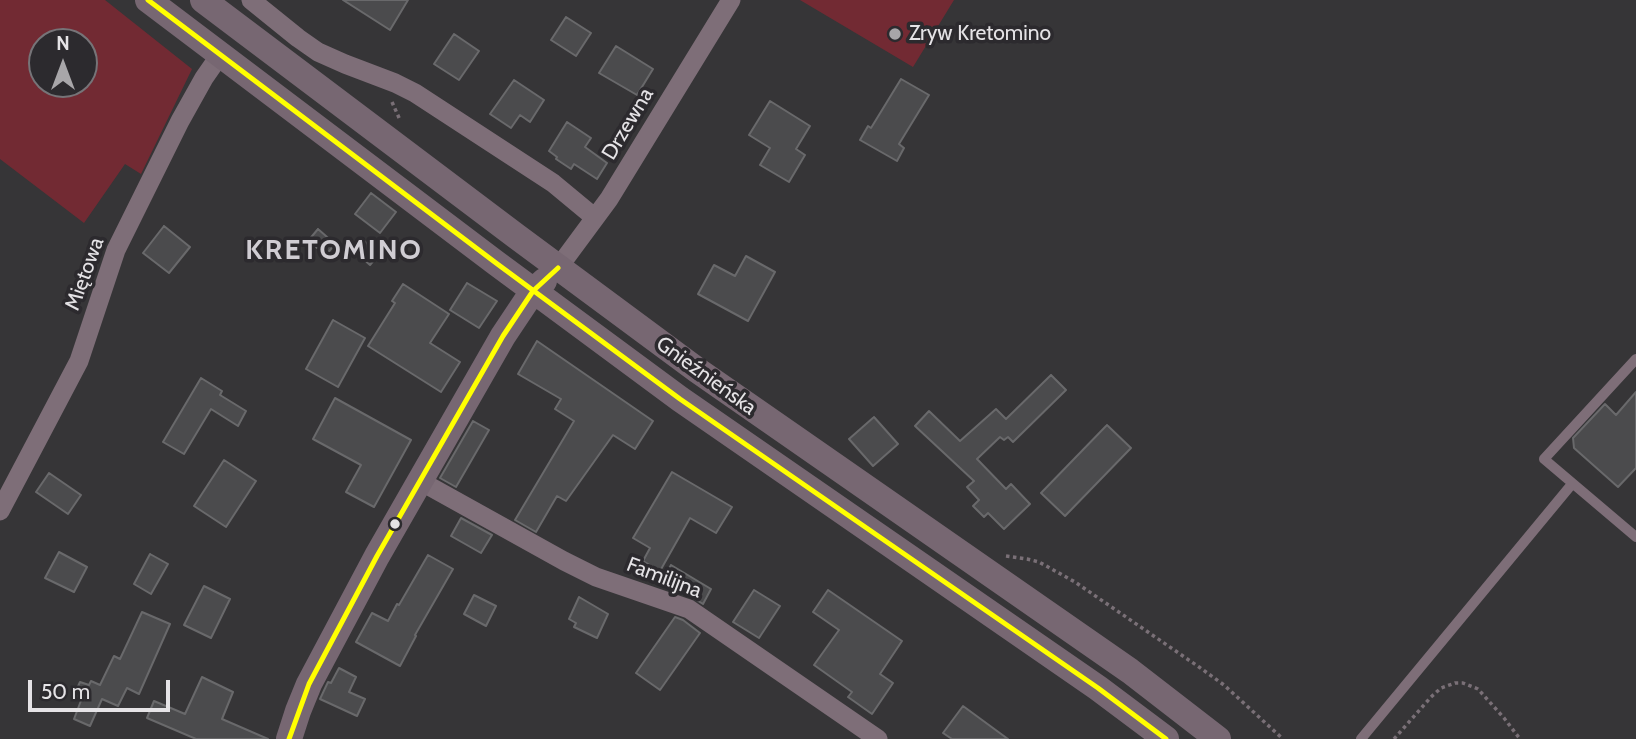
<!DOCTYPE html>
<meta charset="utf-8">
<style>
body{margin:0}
#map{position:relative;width:1636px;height:739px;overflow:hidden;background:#363537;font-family:Cabin,sans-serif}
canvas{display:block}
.north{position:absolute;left:28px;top:28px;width:70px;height:70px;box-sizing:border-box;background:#2c2a2e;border:2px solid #767478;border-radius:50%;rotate:0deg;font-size:19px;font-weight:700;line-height:28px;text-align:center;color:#e5e3e6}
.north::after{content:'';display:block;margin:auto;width:24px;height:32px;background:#a8a6a9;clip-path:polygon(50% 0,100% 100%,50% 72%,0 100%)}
.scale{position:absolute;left:28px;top:680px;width:142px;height:32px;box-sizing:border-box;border:4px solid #e5e3e6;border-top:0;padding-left:9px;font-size:21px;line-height:24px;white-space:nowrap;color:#e5e3e6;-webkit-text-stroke:5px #2c2a2e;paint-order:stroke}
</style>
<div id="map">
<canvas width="1636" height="739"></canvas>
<div class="north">N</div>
<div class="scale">50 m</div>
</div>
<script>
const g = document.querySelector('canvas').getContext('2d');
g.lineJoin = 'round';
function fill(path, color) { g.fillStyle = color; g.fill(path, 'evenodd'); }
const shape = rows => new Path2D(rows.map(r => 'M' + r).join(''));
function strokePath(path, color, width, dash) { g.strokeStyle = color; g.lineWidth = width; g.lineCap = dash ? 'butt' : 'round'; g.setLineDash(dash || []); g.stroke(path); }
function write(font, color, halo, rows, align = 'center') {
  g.font = font + ' Cabin,sans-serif'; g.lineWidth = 7; g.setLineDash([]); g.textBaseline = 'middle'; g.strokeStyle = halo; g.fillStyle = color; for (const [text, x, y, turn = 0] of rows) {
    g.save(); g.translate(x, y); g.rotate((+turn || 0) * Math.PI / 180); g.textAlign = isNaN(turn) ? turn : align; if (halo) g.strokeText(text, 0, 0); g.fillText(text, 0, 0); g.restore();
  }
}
fill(shape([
 [0,0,105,0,192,69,141,174,125,164,84,223,0,159],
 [84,42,84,84,42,84,42,42],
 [800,0,954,0,913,67]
]), '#722a33');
const building = shape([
 [343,0,408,0,390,30,343,0],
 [566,17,591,33,576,56,551,40,566,17],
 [454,34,479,51,459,80,434,64,454,34],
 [616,46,653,69,637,95,599,73,616,46],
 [901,79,929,95,899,144,904,148,897,161,860,140,868,126,871,128,901,79],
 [514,80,544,100,530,122,520,115,511,128,490,114,514,80],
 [770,101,810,126,796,149,805,155,789,182,760,165,770,148,749,135,770,101],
 [567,122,591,138,585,147,607,163,597,179,574,164,571,169,556,159,557,157,549,151,567,122],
 [371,193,396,212,380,233,355,214,371,193],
 [164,226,190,247,169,273,143,253,164,226],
 [318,229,335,244,326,255,308,241,318,229],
 [362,239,379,254,370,265,352,249,362,239],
 [746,256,775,272,748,321,698,294,714,265,735,276,746,256],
 [467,283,497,301,479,328,450,310,467,283],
 [403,284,449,314,430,343,460,362,441,392,368,346,395,303,392,301,403,284],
 [333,320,365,338,338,387,306,369,333,320],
 [537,341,653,421,635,449,613,435,566,501,557,496,536,532,515,520,574,421,555,409,561,399,518,374,537,341],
 [1051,375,1066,390,1013,442,1008,437,1004,440,1000,437,977,459,1006,489,1011,484,1030,504,1004,529,988,513,984,517,973,506,979,500,967,487,974,481,915,426,929,411,960,441,996,409,1006,419,1051,375],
 [201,378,222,391,220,395,246,411,238,426,211,409,184,454,163,442,201,378],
 [1636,392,1636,468,1618,487,1574,448,1573,438,1605,404,1616,415,1636,392],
 [335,398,411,440,374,507,346,492,361,465,313,439,335,398],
 [874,417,898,444,873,466,849,439,874,417],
 [473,421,489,430,456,487,440,478,473,421],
 [1107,425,1131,448,1065,516,1041,493,1107,425],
 [224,460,256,481,226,527,194,506,224,460],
 [672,472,732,507,716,533,690,518,660,571,643,561,650,548,633,538,672,472],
 [49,473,81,495,68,514,36,492,49,473],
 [461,518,492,535,481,553,451,536,461,518],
 [59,552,87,567,74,592,45,578,59,552],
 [150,554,168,564,151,594,134,584,150,554],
 [428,555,453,569,415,635,416,636,400,666,356,642,372,613,388,621,397,604,399,605,428,555],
 [671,565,711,589,703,604,663,579,671,565],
 [204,586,230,599,211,638,184,625,204,586],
 [754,590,780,606,759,638,733,622,754,590],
 [828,590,902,641,880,674,893,683,872,714,848,697,852,692,814,665,839,630,813,612,828,590],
 [474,595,496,606,486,626,464,614,474,595],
 [579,597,608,614,597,638,574,627,576,623,569,619,579,597],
 [142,612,170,624,139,694,127,688,118,706,102,699,90,726,74,719,82,698,74,695,80,682,89,685,91,681,100,685,114,656,120,659,142,612],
 [675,617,683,620,700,633,660,690,636,673,675,617],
 [339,668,356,677,349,692,365,699,357,716,320,699,328,682,331,683,339,668],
 [202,677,233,692,222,719,268,739,196,739,147,718,154,701,185,714,202,677],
 [963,706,1008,739,952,739,943,733,963,706]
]);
fill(building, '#4b4b4d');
strokePath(building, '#69696b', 2);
strokePath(shape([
 [392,102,400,120],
 [1006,556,1027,559,1039,562,1075,582,1199,667,1224,685,1283,739],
 [1394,739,1431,697,1441,688,1455,683,1463,683,1478,689,1504,718,1520,739]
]), '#7a7077', 3.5, [3.5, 3.5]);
strokePath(shape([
 [1636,359,1544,459,1636,537],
 [1361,739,1572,484]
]), '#7e6e78', 10);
strokePath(shape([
 [251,0,298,38,318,52,345,64,395,83,415,93,553,183,594,217],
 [558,268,609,199,731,0],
 [420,481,564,561,596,577,689,609,878,739],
 [0,511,79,361,116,250,180,121,204,78,220,55]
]), '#7e6e78', 19);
strokePath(shape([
 [148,0,496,263,680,399,1098,688,1166,739],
 [203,0,516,236,697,370,1130,671,1218,739],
 [289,739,298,711,309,684,377,556,503,336,533,291,544,281]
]), '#776772', 26);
strokePath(shape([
 [148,0,496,263,680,399,1098,688,1166,739],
 [289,739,309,684,377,556,503,336,533,291,558,268]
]), '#ff0', 5);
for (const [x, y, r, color] of [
 [895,34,7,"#a8a6a9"],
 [395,524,6,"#e5e3e6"]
]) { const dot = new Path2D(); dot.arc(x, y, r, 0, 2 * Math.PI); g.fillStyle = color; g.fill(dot); strokePath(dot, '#2c2a2e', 2.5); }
write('21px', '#e5e3e6', '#2c2a2e', [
 ["Zryw Kretomino",909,34]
], 'left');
write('21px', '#e5e3e6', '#2c2a2e', [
 ["Drzewna",628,124,-59],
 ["Miętowa",85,274,-70],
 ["Gnieźnieńska",706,376,36],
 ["Familijna",664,578,21]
]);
g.letterSpacing = '2px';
write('bold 28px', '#d0cdd3', '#2c2a2e', [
 ["KRETOMINO",334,251]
]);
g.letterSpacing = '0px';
</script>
